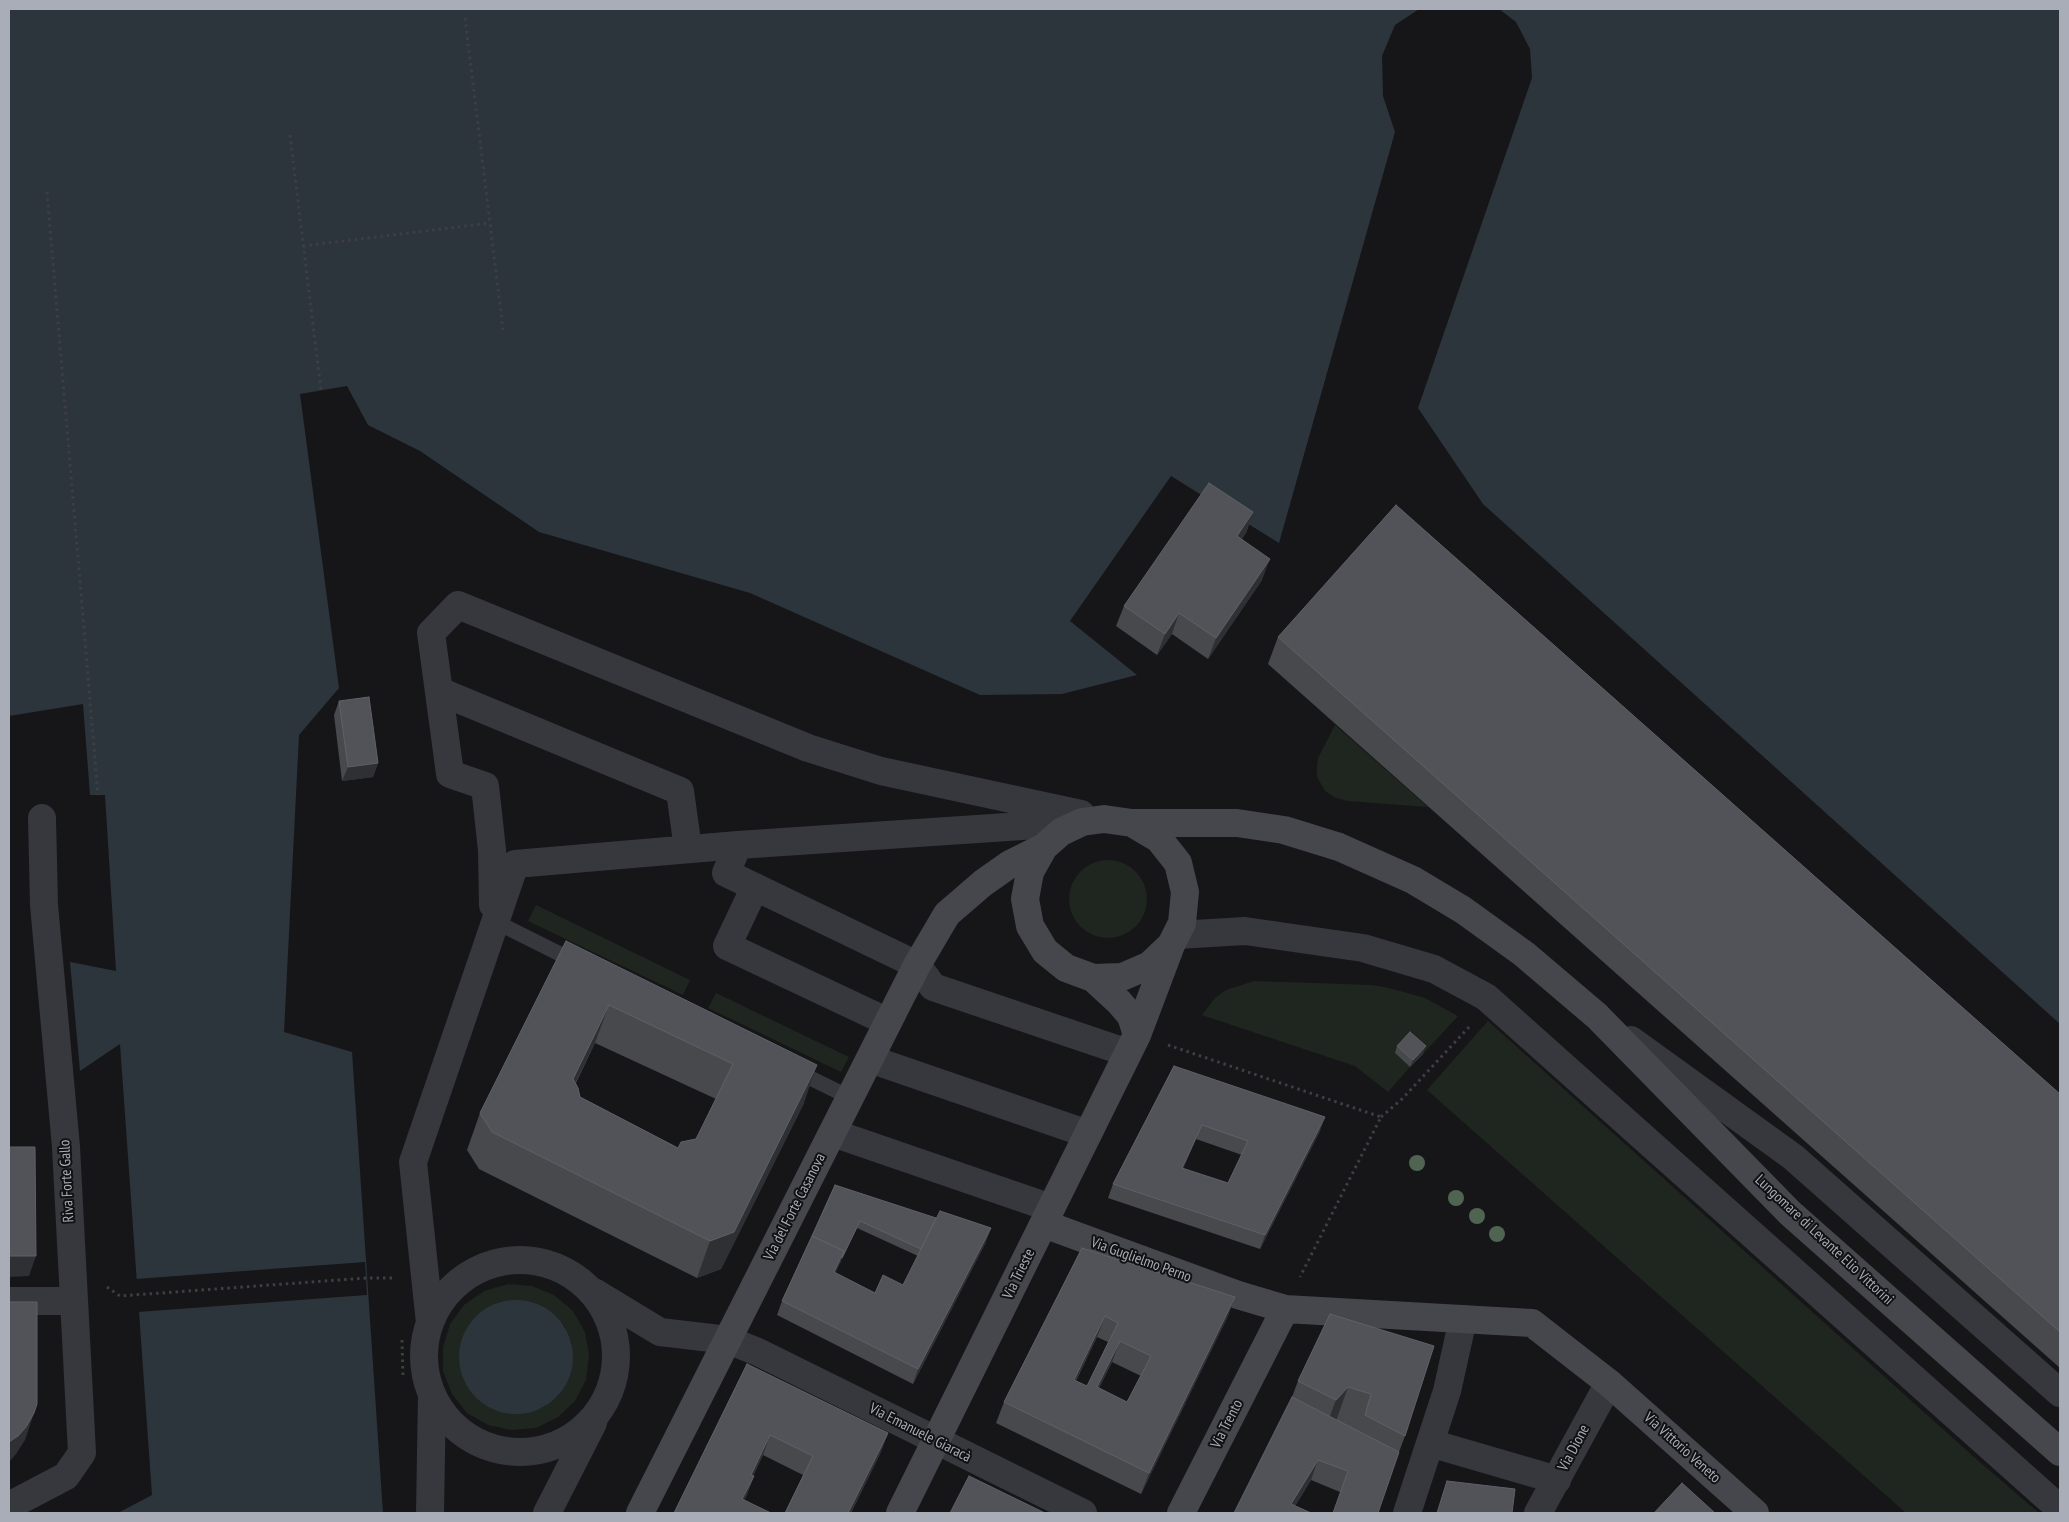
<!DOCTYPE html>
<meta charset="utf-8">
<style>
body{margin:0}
#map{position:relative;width:2069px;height:1522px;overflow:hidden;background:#161618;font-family:"PT Sans Narrow",sans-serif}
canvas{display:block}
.frame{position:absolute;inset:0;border:10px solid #a8adb8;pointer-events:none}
</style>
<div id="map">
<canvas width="2069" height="1522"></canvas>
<div class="frame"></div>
</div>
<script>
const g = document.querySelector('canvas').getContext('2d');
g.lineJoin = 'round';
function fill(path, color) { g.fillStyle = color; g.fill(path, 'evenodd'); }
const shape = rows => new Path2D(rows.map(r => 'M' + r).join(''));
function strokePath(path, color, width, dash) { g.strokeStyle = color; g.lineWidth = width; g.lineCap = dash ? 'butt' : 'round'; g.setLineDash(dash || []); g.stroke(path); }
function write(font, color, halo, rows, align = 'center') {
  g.font = font + ' "PT Sans Narrow",sans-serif'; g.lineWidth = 4; g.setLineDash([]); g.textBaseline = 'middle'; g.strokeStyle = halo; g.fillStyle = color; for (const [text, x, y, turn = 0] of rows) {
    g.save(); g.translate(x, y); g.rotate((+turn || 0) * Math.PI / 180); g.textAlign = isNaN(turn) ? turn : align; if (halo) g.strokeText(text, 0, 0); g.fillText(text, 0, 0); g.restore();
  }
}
fill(shape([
 [1335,725,1428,807,1347,801,1334,797,1325,791,1317,777,1317,768,1318,758],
 '1069 899a39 39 0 1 1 78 0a39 39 0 1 1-78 0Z',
 [536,905,690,980,683,995,528,921],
 [1254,981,1372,985,1389,988,1425,998,1458,1016,1423,1054,1395,1053,1410,1067,1388,1092,1355,1066,1202,1015,1215,998,1226,990],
 [716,993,849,1057,841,1072,708,1008],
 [1488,1021,1974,1457,2039,1513,1906,1513,1427,1090],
 [508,1284,532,1286,554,1295,573,1311,585,1332,589,1355,586,1380,575,1401,558,1417,536,1428,511,1430,488,1425,467,1413,452,1394,443,1371,443,1347,450,1324,464,1305,484,1291],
 [551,1312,564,1325,572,1343,559,1395,544,1407,526,1413,475,1396,464,1381,459,1362,461,1344]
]), '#1e261f');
fill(shape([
 [9,9,1419,9,1395,25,1382,56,1383,96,1395,132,1279,543,1171,476,1070,621,1137,675,1062,694,980,695,750,593,539,532,420,451,368,425,347,386,300,394,339,688,299,735,284,1032,352,1052,383,1513,118,1513,152,1495,120,1044,80,1071,70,962,116,971,105,795,90,795,83,704,9,716],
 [1499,9,2060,9,2060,1024,1483,504,1418,408,1532,78,1530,49,1516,22],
 '459 1357a57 57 0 1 1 114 0a57 57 0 1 1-114 0Z'
]), '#2c353c');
fill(shape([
 [365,1262,367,1295,138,1312,136,1279]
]), '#161618');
strokePath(shape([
 [465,18,503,330],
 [290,135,321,391],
 [47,192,98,795],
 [303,246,490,223],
 [1168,1045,1381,1117,1300,1277],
 [1381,1117,1402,1099,1470,1026],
 [107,1287,120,1296,366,1278,392,1278],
 [402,1340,403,1377]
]), '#3d3f44', 3, [2.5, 4]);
strokePath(shape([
 [494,921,578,963],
 [794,1070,851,1098]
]), '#37383d', 15);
strokePath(shape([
 [439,691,680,791,688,849],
 [738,845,726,873,917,965,933,987,1128,1053],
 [755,887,727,946,888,1022],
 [493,905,492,850,485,786,450,774,431,633,458,605,808,748,881,771,1081,814],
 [1177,935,1245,931,1363,948,1434,969,1486,997,2060,1509],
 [1631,1040,1793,1157,2060,1393],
 [870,1059,1088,1134],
 [833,1133,1051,1208],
 '424 1356a96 96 0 1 1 192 0a96 96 0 1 1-192 0Z',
 [594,1292,660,1332,728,1340,758,1352,1083,1513],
 [9,1301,73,1301],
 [430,1323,413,1162,515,864,738,845,1082,822],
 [1430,1443,1557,1480],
 [9,1506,66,1476,82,1453,66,1147,44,905,42,818],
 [430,1513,432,1395],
 [547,1513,593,1423],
 [1407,1513,1447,1391,1463,1319],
 [1538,1513,1609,1383]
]), '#37383d', 28);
strokePath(shape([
 [1044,847,1030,872,1025,899,1030,926,1045,951,1066,968,1093,978,1122,977,1150,965,1171,945,1182,923,1185,892,1178,863,1159,839,1132,823],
 [1093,978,1119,1002,1131,1016,1137,1035],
 [1044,1224,1238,1295,1285,1309],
 [640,1513,917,965,947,914,983,883,1010,864,1044,847,1061,832,1082,822,1104,819,1132,823,1237,823,1284,830,1339,847,1413,880,1463,910,1524,954,1597,1016,1790,1213,2060,1452],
 [900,1513,1137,1035,1171,945],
 [1181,1513,1285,1309,1532,1323,1609,1383,1755,1513]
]), '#45474d', 28);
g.fillStyle = '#506452';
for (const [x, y] of [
 [1417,1163],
 [1456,1198],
 [1477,1216],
 [1497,1234]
]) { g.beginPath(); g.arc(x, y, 8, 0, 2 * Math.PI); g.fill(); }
fill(shape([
 [1253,512,1246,533,1241,540,1262,580,1208,659,1172,634,1157,655,1116,626,1124,606],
 [1278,637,2060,1094,2060,1368,1268,664],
 [339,701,378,763,373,777,342,781,334,715],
 [566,941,804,1103,721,1269,697,1278,479,1169,467,1150,480,1113],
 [595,1043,716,1099,696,1139,678,1148,580,1097,576,1083],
 [1397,1046,1423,1054,1410,1067,1395,1053],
 [1174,1066,1320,1131,1260,1249,1108,1198,1113,1184],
 [1196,1139,1242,1155,1228,1183,1183,1169],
 [835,1185,986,1242,913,1384,777,1315,782,1301],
 [857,1228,918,1256,903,1285,875,1293,835,1273],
 [1082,1248,1235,1297,1227,1318,1141,1494,996,1423,1004,1402],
 [1097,1337,1108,1342,1087,1386,1076,1381],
 [1112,1362,1141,1376,1127,1402,1099,1388],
 [1330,1314,1405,1436,1399,1452,1340,1492,1311,1480,1295,1506,1234,1513,1292,1397,1298,1381],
 [747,1364,888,1433,880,1454,851,1513,785,1513,803,1475,763,1455,753,1476,754,1476,746,1497,674,1513]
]), '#47494d');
fill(shape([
 [1253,512,1246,533,1229,557,1237,536],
 [1270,559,1262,580,1208,659,1216,638],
 [1179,613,1172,634,1157,655,1165,634],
 [378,763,373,777,342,781,348,767],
 [609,1005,595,1043,559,1116,573,1079],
 [1426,1046,1423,1054,1410,1067,1413,1060],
 [817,1065,804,1103,721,1269,697,1278,710,1241],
 [1325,1117,1320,1131,1260,1249,1265,1235],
 [1202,1125,1196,1139,1177,1183,1182,1168],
 [860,1221,857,1228,829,1286,834,1272,844,1251],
 [991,1228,986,1242,913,1384,918,1369],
 [9,1256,36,1256,29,1276,9,1277],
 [1235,1297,1227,1318,1141,1494,1149,1473],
 [1105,1316,1097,1337,1066,1400,1074,1380],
 [1120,1341,1112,1362,1089,1408,1097,1387],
 [1348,1387,1335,1424,1322,1437,1336,1400],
 [34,1413,25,1440,16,1454,9,1462,9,1442],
 [888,1433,880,1454,851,1513,848,1513],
 [770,1435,763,1455,743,1496,751,1475],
 [1318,1460,1311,1480,1290,1513,1291,1504],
 [754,1476,746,1497,738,1513,742,1499]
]), '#2f3033');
const building = shape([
 [1209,483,1253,512,1237,536,1270,559,1216,638,1179,613,1165,634,1124,606,1209,483],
 [1396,505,2060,1094,2060,1332,1278,637,1396,505],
 [369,697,378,763,348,767,339,701,369,697],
 [566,941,817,1065,734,1232,710,1241,492,1132,480,1113,566,941],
 [609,1005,733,1064,696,1139,681,1142,678,1148,580,1097,578,1088,573,1079,609,1005],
 [1410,1032,1426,1046,1413,1060,1397,1046,1410,1032],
 [1174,1066,1325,1117,1265,1235,1113,1184,1174,1066],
 [1202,1125,1248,1141,1228,1183,1182,1168,1202,1125],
 [9,1147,35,1147,36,1256,9,1256,9,1147],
 [835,1185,936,1218,921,1249,860,1221,842,1258,844,1251,812,1236,835,1185],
 [940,1211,991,1228,918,1369,782,1301,812,1236,844,1251,834,1272,875,1293,883,1275,903,1285,940,1211],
 [1082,1248,1235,1297,1149,1473,1004,1402,1082,1248],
 [1105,1316,1118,1323,1087,1386,1074,1380,1105,1316],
 [1120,1341,1151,1356,1127,1402,1097,1387,1120,1341],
 [9,1302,37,1302,37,1404,34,1413,26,1427,18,1436,9,1442,9,1302],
 [1330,1314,1434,1346,1405,1436,1365,1415,1371,1394,1348,1387,1336,1400,1298,1381,1330,1314],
 [747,1364,888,1433,848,1513,785,1513,813,1456,770,1435,751,1475,754,1476,742,1499,771,1513,674,1513,747,1364],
 [1292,1397,1399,1452,1378,1513,1333,1513,1348,1471,1318,1460,1291,1504,1311,1513,1234,1513,1292,1397],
 [969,1476,1045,1513,950,1513,969,1476],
 [1447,1481,1515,1489,1512,1513,1437,1513,1447,1481],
 [1682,1483,1715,1513,1654,1513,1682,1483]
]);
fill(building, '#525359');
strokePath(building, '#5f6168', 1);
write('15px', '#a8adb8', '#111113', [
 ["Riva Forte Gallo",67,1181,-93],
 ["Via del Forte Casanova",795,1207,-63],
 ["Lungomare di Levante Elio Vittorini",1824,1240,43],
 ["Via Guglielmo Perno",1141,1260,20],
 ["Via Trieste",1019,1274,-64],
 ["Via Trento",1227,1424,-63],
 ["Via Emanuele Giaracà",920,1433,27],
 ["Via Dione",1574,1448,-62],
 ["Via Vittorio Veneto",1682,1448,42]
]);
</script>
